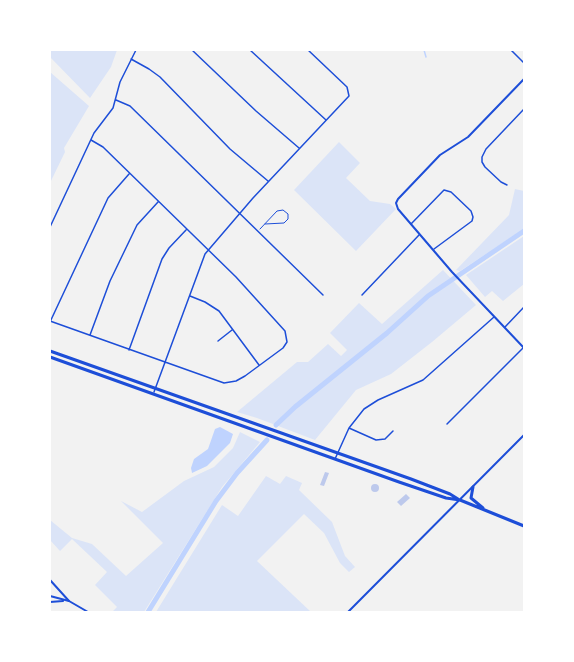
<!DOCTYPE html>
<style>
body{margin:0}
#map{position:relative;width:574px;height:662px;overflow:hidden;background:#f2f2f2;font-family:Cabin,sans-serif}
canvas{display:block}
.frame{position:absolute;inset:0;border:51px solid #fff;pointer-events:none}
</style>
<div id="map">
<canvas width="574" height="662"></canvas>
<div class="frame"></div>
</div>
<script>
const g = document.querySelector('canvas').getContext('2d');
g.lineJoin = 'round';
function fill(path, color) { g.fillStyle = color; g.fill(path, 'evenodd'); }
const shape = rows => new Path2D(rows.map(r => 'M' + r).join(''));
function strokePath(path, color, width, dash) { g.strokeStyle = color; g.lineWidth = width; g.lineCap = dash ? 'butt' : 'round'; g.setLineDash(dash || []); g.stroke(path); }
fill(shape([
 [50,50,117,50,111,67,90,98,50,57],
 [50,72,89,106,64,148,65,152,50,183],
 [339,142,360,163,346,178,370,201,390,204,396,209,356,251,294,190],
 [515,189,524,191,524,229,460,271,456,270,509,215],
 [524,236,524,284,503,301,492,291,485,297,466,275],
 [443,270,476,305,432,342,391,374,356,390,315,440,257,418,237,412,297,362,308,362,328,344,341,356,347,350,330,333,359,303,382,324],
 [240,432,260,442,222,487,144,612,112,612,117,607,95,585,107,572,72,539,60,551,50,540,50,520,72,538,92,544,126,576,163,543,121,501,142,512,184,481,214,467,233,448],
 [266,476,280,484,286,476,302,483,299,490,332,522,345,556,355,567,349,572,340,563,324,533,304,514,257,561,311,612,156,612,222,505,238,516]
]), '#dbe4f7');
fill(shape([
 [220,427,233,434,230,443,207,466,192,473,191,468,194,459,208,449,215,429]
]), '#bfd3fe');
strokePath(shape([
 [424,50,426,57]
]), '#bfd3fe', 1.5);
strokePath(shape([
 [276,425,295,407,387,333,428,296,524,231],
 [148,612,216,501,237,473,267,440]
]), '#bfd3fe', 5);
fill(shape([
 [325,472,329,473,324,486,320,485],
 '371 488a4 4 0 1 1 8 0a4 4 0 1 1-8 0Z',
 [406,494,410,498,401,506,397,502]
]), '#bdc9ec');
strokePath(shape([
 [260,229,277,211,283,210,288,214,288,219,284,223,265,224]
]), '#1d4ed8', 1);
strokePath(shape([
 [192,50,256,111,299,148],
 [250,50,326,120],
 [511,50,524,63],
 [131,59,149,69,160,77,230,149,268,181],
 [116,100,130,106,323,295],
 [507,185,501,182,485,167,482,162,482,157,486,149,524,109],
 [411,224,444,190,451,192,471,211,473,217,472,221,434,249],
 [50,227,94,133,113,108,120,82,136,50],
 [362,295,419,235],
 [190,296,205,302,219,311,259,365],
 [50,321,224,383,236,381,245,376,283,348,287,342,285,331,236,277,103,147,91,140],
 [50,322,108,198,129,174],
 [505,327,524,307],
 [90,335,110,281,137,225,158,202],
 [218,341,232,330],
 [129,350,162,259,169,248,186,230],
 [154,392,205,254,253,198,349,96,347,87,308,50],
 [447,424,523,348],
 [349,428,376,440,385,439,393,431],
 [335,459,349,428,364,409,378,400,423,380,494,317]
]), '#1d4ed8', 1.5);
strokePath(shape([
 [524,79,468,137,440,155,398,199,396,203,398,209,452,272,524,348],
 [50,580,69,601]
]), '#1d4ed8', 2);
strokePath(shape([
 [50,596,69,601,88,612],
 [50,602,63,601],
 [348,612,524,435]
]), '#1d4ed8', 2);
strokePath(shape([
 [50,351,411,479,450,494,458,499],
 [50,357,399,482,446,498,460,500,524,526],
 [473,487,471,498,483,508]
]), '#1d4ed8', 3);
</script>
